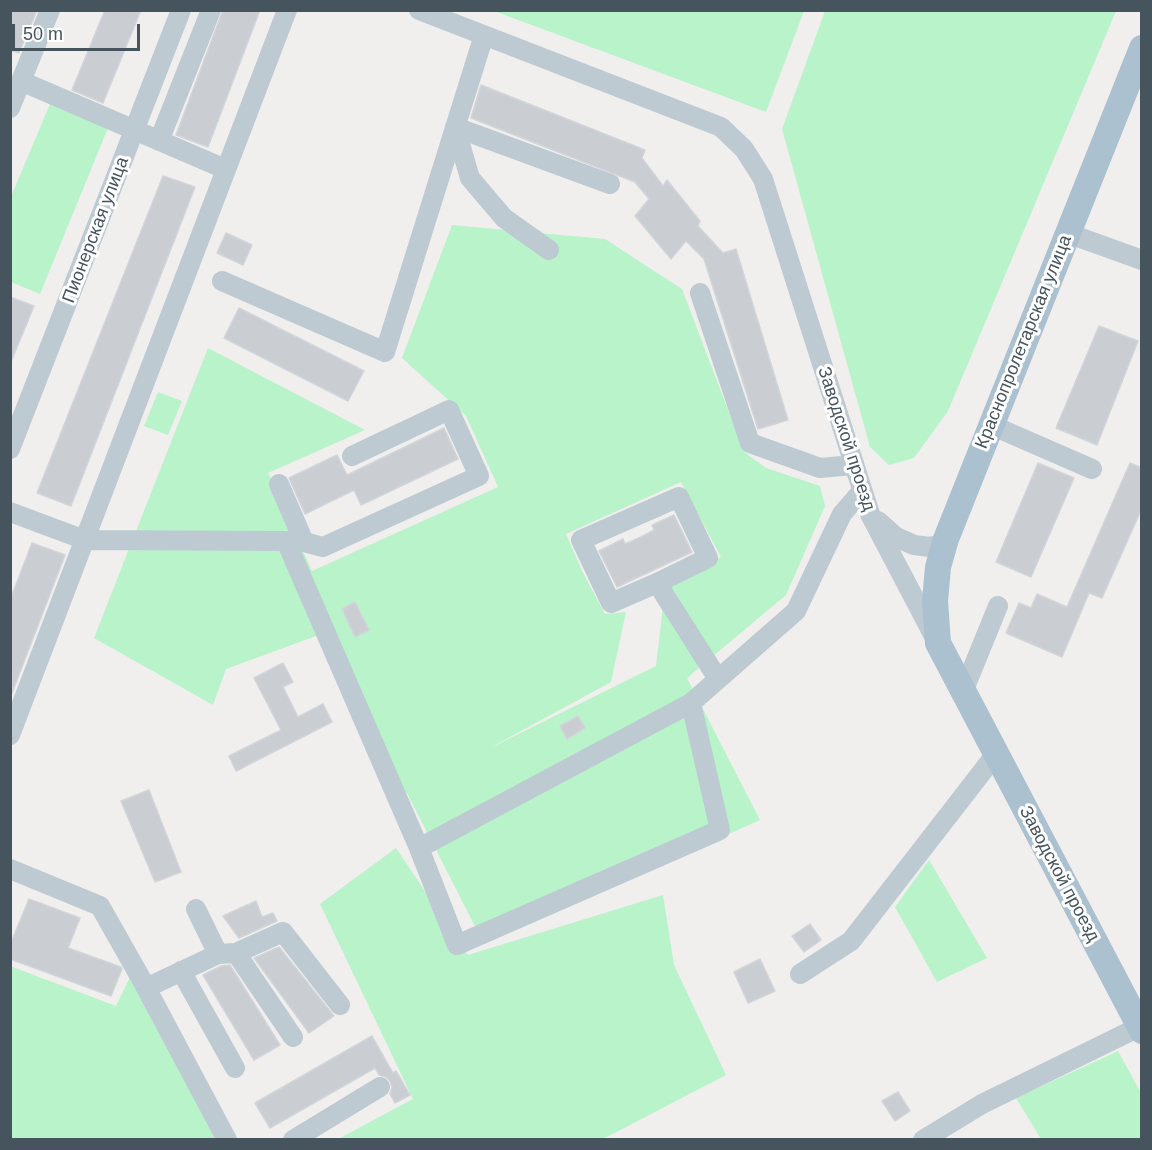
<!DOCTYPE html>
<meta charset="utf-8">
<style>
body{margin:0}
#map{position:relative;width:1152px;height:1150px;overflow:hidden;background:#f1eeee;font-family:Helvetica,sans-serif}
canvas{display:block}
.frame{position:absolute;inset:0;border:12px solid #45545d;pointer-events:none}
.scale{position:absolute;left:12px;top:24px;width:128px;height:27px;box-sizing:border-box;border:3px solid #45545d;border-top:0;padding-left:8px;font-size:18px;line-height:21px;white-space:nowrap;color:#45545d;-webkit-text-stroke:4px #fff;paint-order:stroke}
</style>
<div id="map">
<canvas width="1152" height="1150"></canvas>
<div class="frame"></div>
<div class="scale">50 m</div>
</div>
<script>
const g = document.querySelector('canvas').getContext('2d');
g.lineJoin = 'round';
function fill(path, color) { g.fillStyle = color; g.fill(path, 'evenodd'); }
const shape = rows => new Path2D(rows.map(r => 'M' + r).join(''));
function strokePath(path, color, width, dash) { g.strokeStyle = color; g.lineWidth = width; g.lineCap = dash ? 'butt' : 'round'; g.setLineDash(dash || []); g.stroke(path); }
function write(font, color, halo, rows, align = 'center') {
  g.font = font + ' Helvetica,sans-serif'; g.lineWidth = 6; g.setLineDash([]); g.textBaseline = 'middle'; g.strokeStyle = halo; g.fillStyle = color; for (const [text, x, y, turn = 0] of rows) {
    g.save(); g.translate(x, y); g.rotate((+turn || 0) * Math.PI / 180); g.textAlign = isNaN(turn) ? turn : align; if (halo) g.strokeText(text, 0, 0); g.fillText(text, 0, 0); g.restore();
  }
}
fill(shape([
 [494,11,804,10,804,11,766,112],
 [825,11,1116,11,948,411,914,458,889,465,870,447,782,129],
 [50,104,108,128,40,294,11,282,10,199],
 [452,225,605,239,682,289,744,452,766,468,820,486,825,506,786,595,687,678,760,820,484,944,407,793,401,796,327,632,226,669,213,705,94,638,208,348,365,430,268,473,312,571,498,487,466,416,402,358],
 [681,482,721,557,665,589,656,666,488,749,611,682,626,612,605,614,582,571,566,534],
 [158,392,182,401,168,435,144,426],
 [396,848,468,955,663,895,674,965,726,1075,603,1139,338,1139,413,1099,320,904],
 [929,860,987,958,937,982,895,907],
 [10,966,116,1006,131,975,218,1139,11,1139],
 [1118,1051,1141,1093,1141,1139,1041,1139,1016,1098]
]), '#b8f3ca');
const building = shape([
 [10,10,37,10,19,53,10,50,10,10],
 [105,10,141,10,103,103,72,90,105,10],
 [223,10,260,10,208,147,176,135,223,10],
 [481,85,645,150,642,158,663,186,667,180,700,221,698,226,723,253,736,249,788,420,758,429,704,259,686,241,671,259,635,216,649,199,635,182,471,118,481,85],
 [163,176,195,187,71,506,37,493,163,176],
 [226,233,252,245,243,265,217,253,226,233],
 [10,297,34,306,11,362,10,362,10,297],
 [239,308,364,371,348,401,224,338,239,308],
 [1099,326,1138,341,1097,445,1056,428,1099,326],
 [444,428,458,459,361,505,354,490,305,514,289,478,337,455,347,475,444,428],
 [1038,463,1074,478,1031,577,996,562,1038,463],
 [1130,463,1142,468,1142,508,1102,598,1089,593,1062,657,1006,633,1019,603,1031,608,1037,594,1067,607,1130,463],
 [674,515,692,552,617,587,599,551,623,539,625,544,641,537,654,530,652,525,674,515],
 [32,543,65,555,12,693,10,600,32,543],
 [355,602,369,630,355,637,342,609,355,602],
 [283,663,293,682,283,687,298,717,323,704,332,722,236,771,229,756,281,730,254,678,283,663],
 [578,716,585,728,567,739,560,726,578,716],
 [149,790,181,872,155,882,121,801,149,790],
 [29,899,80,918,68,948,121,967,122,969,111,996,10,959,10,945,29,899],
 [256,901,262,917,273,913,277,921,239,938,223,916,256,901],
 [810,924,821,940,804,952,792,936,810,924],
 [279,947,334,1016,309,1033,254,958,279,947],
 [760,959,775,991,748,1003,734,972,760,959],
 [230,965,280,1045,254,1060,203,975,221,966,230,965],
 [372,1036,393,1073,396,1071,410,1095,395,1103,390,1094,392,1087,390,1081,386,1077,379,1075,375,1068,270,1128,255,1103,372,1036],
 [898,1092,910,1111,895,1121,882,1101,898,1092]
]);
fill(building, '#caced3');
strokePath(building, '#d1d5da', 1.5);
strokePath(shape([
 [419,10,721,127,744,149,763,179,870,514,935,638],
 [21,81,225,169],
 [10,108,50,10],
 [159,141,211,10],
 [1067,233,1142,260],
 [549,250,504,218,470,178,455,127,610,184],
 [222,281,385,352,484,35],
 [700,293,750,443,820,468,853,465],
 [991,425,1092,469],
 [10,449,181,10],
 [279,484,304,542],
 [10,512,85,540,286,541,304,542,323,547,479,476,449,410,352,456],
 [878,521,896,537,914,545,930,547,938,545,946,539],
 [286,541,419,848,457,945,720,830,691,703],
 [657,583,708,558,679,497,581,540,611,603,657,583,718,679],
 [963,692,998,606],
 [10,735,287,10],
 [419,848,691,703,796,611,842,514,862,491],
 [10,869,100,906,143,982,227,1140],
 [196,909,218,954],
 [236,953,293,1037],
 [181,971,235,1068],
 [800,974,851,941,996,754],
 [146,988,218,954,236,953,283,932,340,1005],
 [293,1140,380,1087],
 [923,1140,982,1104,1139,1027]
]), '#bdcad2', 20);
strokePath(shape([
 [1142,48,946,539,938,567,935,601,938,643,1142,1031]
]), '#abc1d0', 26);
write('18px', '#45545d', '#fff', [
 ["Пионерская улица",96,230,-69],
 ["Краснопролетарская улица",1024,342,-68],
 ["Заводской проезд",846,439,72],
 ["Заводской проезд",1059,874,62]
]);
</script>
